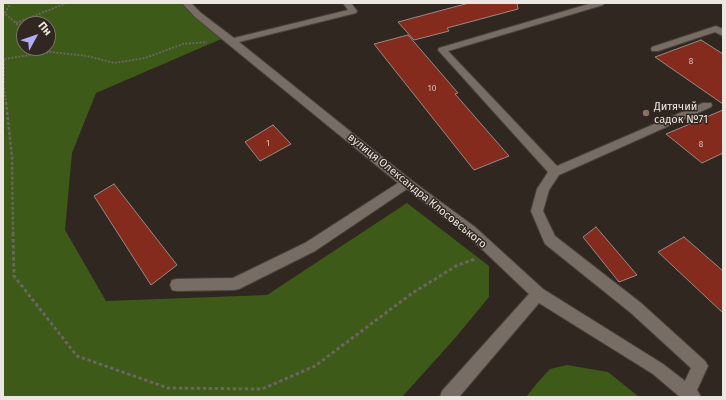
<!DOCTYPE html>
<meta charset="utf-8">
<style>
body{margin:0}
#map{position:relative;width:726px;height:400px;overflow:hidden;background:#302720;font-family:"Fira Sans",sans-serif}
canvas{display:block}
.frame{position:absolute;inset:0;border:4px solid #ece6e1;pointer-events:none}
.north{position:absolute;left:16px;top:16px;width:40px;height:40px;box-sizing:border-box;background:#302720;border:1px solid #7b736d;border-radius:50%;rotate:50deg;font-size:11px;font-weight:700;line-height:16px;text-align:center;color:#ece6e1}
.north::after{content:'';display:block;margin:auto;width:14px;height:18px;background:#b2adf9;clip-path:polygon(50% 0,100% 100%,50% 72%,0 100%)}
</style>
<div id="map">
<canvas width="726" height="400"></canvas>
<div class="frame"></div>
<div class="north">Пн</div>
</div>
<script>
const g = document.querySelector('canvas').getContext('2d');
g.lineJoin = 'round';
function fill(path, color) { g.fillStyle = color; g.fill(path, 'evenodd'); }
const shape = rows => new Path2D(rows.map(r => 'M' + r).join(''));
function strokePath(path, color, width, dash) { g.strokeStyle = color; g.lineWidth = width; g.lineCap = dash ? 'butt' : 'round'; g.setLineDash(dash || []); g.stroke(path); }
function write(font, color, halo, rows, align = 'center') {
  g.font = font + ' "Fira Sans",sans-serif'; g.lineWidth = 3; g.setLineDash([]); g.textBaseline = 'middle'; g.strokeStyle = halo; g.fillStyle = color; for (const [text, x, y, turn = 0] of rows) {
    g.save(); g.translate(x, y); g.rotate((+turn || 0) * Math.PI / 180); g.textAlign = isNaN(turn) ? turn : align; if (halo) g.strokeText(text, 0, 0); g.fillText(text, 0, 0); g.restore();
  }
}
fill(shape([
 [3,3,186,3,226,37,96,93,72,153,65,230,106,301,267,295,407,203,489,266,489,297,456,337,402,397,3,397],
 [24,24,48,24,48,48,24,48],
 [567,365,608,372,639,397,526,397,538,382,550,369]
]), '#3e5a18');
const building = shape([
 [469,3,517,3,518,9,447,28,449,31,414,40,398,22,469,3],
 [408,35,458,93,455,94,509,156,474,170,374,44,408,35],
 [701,40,723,54,723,104,655,57,701,40],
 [723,110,723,153,702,163,666,134,723,110],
 [273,125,291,144,260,161,245,142,273,125],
 [114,184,177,265,151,285,94,196,114,184],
 [596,227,637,275,619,282,583,237,596,227],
 [684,237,723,271,723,313,658,252,684,237]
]);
fill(building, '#852b1d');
strokePath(building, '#988a86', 1);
const minor = shape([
 [182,3,191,3,201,13,234,38,348,10,343,3,351,3,357,11,356,13,239,42,411,180,475,227,543,289,663,364,685,381,691,368,631,313,545,244,531,211,537,189,548,172,438,50,439,48,592,3,604,3,603,5,448,51,557,166,703,103,711,103,712,105,711,107,559,175,549,190,543,211,555,236,641,303,705,361,708,366,697,390,701,397,680,397,653,374,539,303,459,397,440,397,442,391,529,294,467,235,407,189,315,251,239,289,234,290,177,291,172,290,170,285,172,280,177,279,233,278,305,243,398,183,195,17,182,3],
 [716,26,723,29,723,36,715,32,658,51,652,51,651,49,652,47,716,26]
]);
strokePath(minor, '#4a433d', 2);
strokePath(shape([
 [3,12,24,30],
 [3,16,11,3],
 [16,23,67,3],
 [45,48,50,52],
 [3,81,6,103],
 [4,83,4,59,50,52,87,56,114,63,145,58,183,44,207,42]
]), '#6c645e', 2, [2, 1.5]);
strokePath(shape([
 [6,102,12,157,13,234]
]), '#6c645e', 2.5, [3, 2]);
strokePath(shape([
 [13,233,14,276,77,356,168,388,262,389,315,366,411,294,456,266,475,259]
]), '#6c645e', 3, [3.5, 2.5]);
fill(minor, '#776d65');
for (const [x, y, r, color] of [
 [646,113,4,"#8d6e63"]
]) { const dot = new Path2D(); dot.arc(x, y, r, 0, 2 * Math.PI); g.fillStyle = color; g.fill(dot); strokePath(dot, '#302720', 1.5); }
write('9px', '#d2b7b0', null, [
 ["8",691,61],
 ["10",432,88],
 ["1",268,143],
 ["8",701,144]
]);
write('11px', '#ece6e1', '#302720', [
 ["Дитячий",654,107],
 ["садок №71",654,120]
], 'left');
write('11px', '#ece6e1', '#302720', [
 ["вулиця Олександра Клосовського",417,191,39]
]);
</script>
